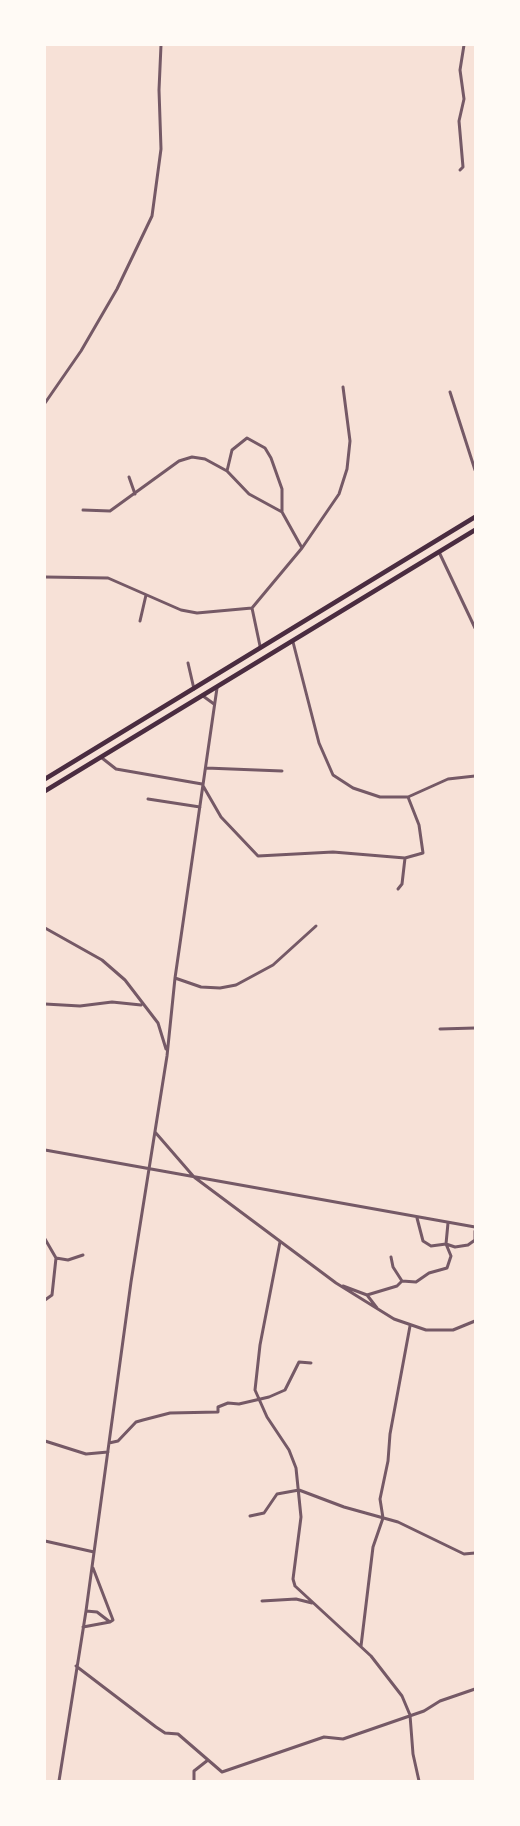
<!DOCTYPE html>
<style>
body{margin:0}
#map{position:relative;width:520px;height:1826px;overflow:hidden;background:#f7e1d7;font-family:"Archivo Narrow",sans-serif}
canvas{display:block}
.frame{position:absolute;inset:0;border:46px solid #fffaf5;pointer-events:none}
</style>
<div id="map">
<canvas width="520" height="1826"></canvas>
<div class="frame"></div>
</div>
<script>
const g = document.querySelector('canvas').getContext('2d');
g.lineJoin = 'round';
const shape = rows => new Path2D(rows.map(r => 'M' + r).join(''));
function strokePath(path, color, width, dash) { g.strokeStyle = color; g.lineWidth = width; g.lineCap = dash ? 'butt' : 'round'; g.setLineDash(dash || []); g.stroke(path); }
strokePath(shape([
 [460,170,463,167,459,121,464,99,460,70,464,45],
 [450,392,475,470],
 [45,403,81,351,117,289,152,216,161,149,159,90,161,45],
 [129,477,135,494],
 [83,510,110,511,179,461,192,457,205,459,227,471],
 [282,512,249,494,227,471,232,450,247,438,265,448,271,458,282,489,282,512,302,548],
 [439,552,475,628],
 [45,577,108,578,181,610,197,613,252,608,302,548,339,494,347,469,350,441,343,387],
 [252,608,260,646],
 [140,621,146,595],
 [293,642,319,743,333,775,353,788,380,797,408,797,448,779,475,776],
 [188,663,194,689],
 [203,696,214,704],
 [102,758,116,769,202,784,221,817,258,856,333,852,405,858],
 [206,768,282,771],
 [148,799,200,807],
 [398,889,402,884,405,858,423,853,419,825,408,797],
 [45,928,102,960,125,980,158,1023,166,1049],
 [175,978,201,987,220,988,236,985,273,965,316,926],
 [45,1004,80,1006,112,1002,141,1005],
 [440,1029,475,1028],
 [155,1132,194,1177,336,1283,394,1319,426,1330,453,1330,475,1321],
 [45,1150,475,1227],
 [448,1223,446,1244,455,1247,468,1245,475,1240,475,1231],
 [45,1239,56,1258,68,1260,83,1255],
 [280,1242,260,1345,255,1390,267,1417,289,1450,296,1468,301,1517,293,1579,295,1586,371,1656,402,1696,410,1715,413,1754,419,1781],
 [391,1257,393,1267,402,1281,416,1282,429,1273,447,1268,451,1256,446,1244,431,1246,423,1241,417,1218],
 [343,1286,367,1295,397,1286,402,1281],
 [367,1295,377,1308],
 [45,1300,52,1295,56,1258],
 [45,1441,86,1454,108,1452],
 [109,1443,118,1441,136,1422,143,1420,170,1413,218,1412,218,1407,228,1403,239,1404,269,1397,285,1390,299,1362,311,1363],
 [250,1516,264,1513,277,1494,299,1490,344,1507,398,1522,464,1554,475,1553],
 [45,1541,94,1552],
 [262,1601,296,1599,312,1603],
 [86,1611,97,1612,110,1622,113,1620,93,1568],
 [83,1627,110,1622],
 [361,1646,373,1547,383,1518,380,1499,388,1461,390,1434,410,1326],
 [76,1666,156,1727,165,1733,178,1734,222,1772,324,1737,343,1739,424,1711,440,1701,475,1689],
 [59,1781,86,1611,131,1282,167,1056,175,978,217,688],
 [194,1781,194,1771,208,1760]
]), '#755966', 3);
strokePath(shape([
 [45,779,475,517],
 [45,791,475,530]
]), '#4a2c40', 4.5);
</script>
